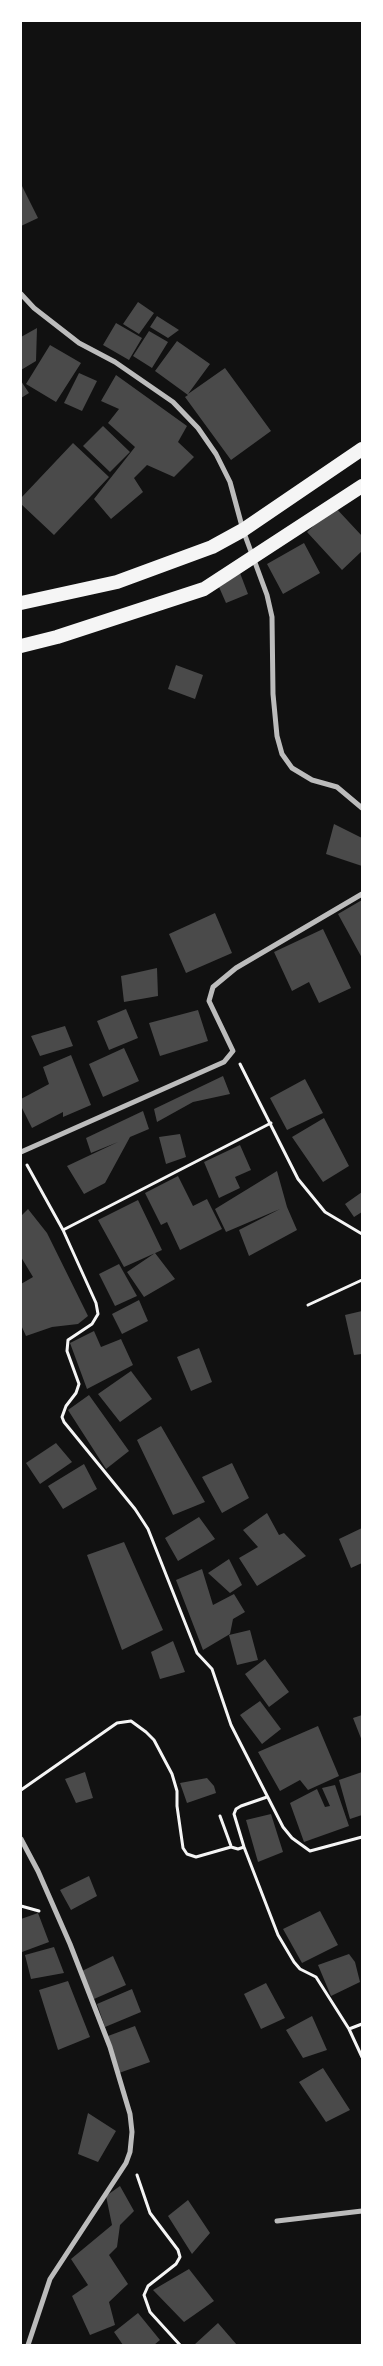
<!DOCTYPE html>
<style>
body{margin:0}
#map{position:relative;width:383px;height:2366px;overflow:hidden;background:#111;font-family:Karla,sans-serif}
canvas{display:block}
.frame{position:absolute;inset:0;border:22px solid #fff;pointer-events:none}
</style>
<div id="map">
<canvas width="383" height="2366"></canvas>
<div class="frame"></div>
</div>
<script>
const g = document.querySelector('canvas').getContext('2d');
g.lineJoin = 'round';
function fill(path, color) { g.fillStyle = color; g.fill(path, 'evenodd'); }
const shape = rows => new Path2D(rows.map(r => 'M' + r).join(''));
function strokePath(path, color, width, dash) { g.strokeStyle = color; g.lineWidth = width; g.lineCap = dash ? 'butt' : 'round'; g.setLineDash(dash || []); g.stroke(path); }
fill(shape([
 [21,184,38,218,21,226],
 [138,302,154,313,139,334,123,324],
 [157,316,179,330,168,338,150,327],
 [116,323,142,338,129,360,103,345],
 [37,328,36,361,21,370,21,337],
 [149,331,168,342,152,368,133,356],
 [177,341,210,364,188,394,225,368,271,431,231,460,185,397,188,395,155,371],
 [50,345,81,363,56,402,26,384],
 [79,373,97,381,82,411,64,403],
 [116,375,187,426,178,442,194,457,174,477,147,465,134,478,143,492,111,519,94,499,135,447,108,423,119,409,101,401],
 [21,381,29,393,21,398],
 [103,426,130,452,110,472,83,446],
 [73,443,109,477,54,535,21,504,21,498],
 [334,506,362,536,362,551,342,570,307,532],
 [304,543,320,573,283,594,267,564],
 [240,573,248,594,226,603,219,587],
 [176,665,203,675,195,699,168,689],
 [334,824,362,838,362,866,326,854],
 [362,900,362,958,338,914],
 [215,913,232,953,186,973,169,934],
 [323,929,351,988,319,1003,309,982,292,991,274,952],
 [157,968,158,996,124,1002,121,976],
 [126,1009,138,1038,109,1050,97,1021],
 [198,1010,208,1041,160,1056,149,1023],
 [65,1026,73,1046,40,1056,31,1036],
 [124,1048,139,1081,103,1097,89,1064],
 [71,1055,91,1105,63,1117,63,1112,32,1128,21,1106,21,1099,49,1084,43,1067],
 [223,1076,230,1094,193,1102,157,1122,154,1109],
 [305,1079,323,1113,287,1130,270,1098],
 [143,1111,149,1129,130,1137,105,1183,84,1194,67,1166,118,1142,91,1153,86,1138],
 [324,1118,349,1166,323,1182,292,1137],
 [180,1134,186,1157,166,1164,159,1137],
 [240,1145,251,1170,235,1177,240,1188,219,1198,204,1162],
 [277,1171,287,1207,297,1230,249,1256,239,1230,280,1209,226,1232,215,1209],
 [178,1176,193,1206,207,1199,222,1229,180,1250,167,1222,161,1225,145,1193],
 [362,1192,362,1212,354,1217,345,1204],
 [138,1200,162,1250,124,1267,98,1220],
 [28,1209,47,1233,88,1316,78,1324,52,1327,26,1336,21,1325,21,1284,33,1277,21,1257,21,1216],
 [155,1253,175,1279,144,1297,127,1272],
 [119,1264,137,1296,115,1306,99,1274],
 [139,1300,148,1321,122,1334,112,1314],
 [362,1311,362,1354,354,1355,345,1315],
 [94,1331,101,1347,121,1339,133,1365,87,1389,70,1343],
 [199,1348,212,1382,191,1391,177,1357],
 [131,1371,152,1399,120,1422,98,1394],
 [89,1395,129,1451,106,1469,68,1410],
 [161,1426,205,1502,173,1515,137,1440],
 [56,1443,72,1462,40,1484,26,1463],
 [232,1463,249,1498,222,1513,202,1477],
 [84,1464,97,1489,63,1509,48,1486],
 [267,1513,279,1535,284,1533,306,1556,257,1586,239,1558,258,1547,243,1530],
 [199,1517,215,1539,178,1561,165,1538],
 [362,1528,362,1563,351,1568,339,1539],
 [124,1542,163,1630,122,1650,87,1555],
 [229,1559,242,1585,230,1593,208,1573],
 [202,1569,213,1605,234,1594,245,1612,233,1619,230,1634,203,1650,176,1580],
 [250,1630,258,1660,237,1665,229,1635],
 [173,1641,185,1672,160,1679,151,1652],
 [265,1659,289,1692,269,1707,245,1674],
 [260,1701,281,1729,262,1744,240,1715],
 [362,1715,362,1741,353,1718],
 [318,1726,339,1776,308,1790,300,1780,280,1791,258,1752],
 [85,1772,93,1798,76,1803,65,1779],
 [362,1772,362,1815,350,1819,339,1780],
 [207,1778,214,1786,216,1793,187,1803,180,1783],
 [335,1785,349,1826,304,1842,290,1803,317,1789,325,1807,330,1806,322,1788],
 [271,1814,283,1852,258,1862,246,1820],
 [89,1876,97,1896,71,1910,60,1890],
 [320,1911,338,1945,302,1963,283,1929],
 [38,1913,49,1942,22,1952,21,1919],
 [54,1947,64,1973,31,1979,25,1955],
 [349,1954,355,1962,360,1982,331,1996,318,1965],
 [113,1956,126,1985,94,1999,82,1971],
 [68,1981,90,2037,58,2050,39,1990],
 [266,1983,285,2018,261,2029,244,1994],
 [132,1989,141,2012,105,2027,97,2004],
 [312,2016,327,2050,303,2058,286,2030],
 [135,2026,150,2062,119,2073,108,2036],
 [323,2068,350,2110,326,2122,299,2082],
 [88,2113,116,2131,98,2162,78,2154],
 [120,2186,134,2211,120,2225,117,2247,109,2255,128,2284,109,2302,115,2325,90,2335,72,2296,88,2285,71,2259,112,2225,106,2196],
 [188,2200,210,2233,192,2254,168,2216],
 [189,2269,214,2301,184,2322,153,2290],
 [138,2313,160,2340,154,2345,123,2345,114,2332],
 [218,2323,237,2345,194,2345]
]), '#4a4a4a');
strokePath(shape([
 [240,1064,298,1179,325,1212,362,1234],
 [271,1123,63,1230,96,1303,98,1314,92,1324,68,1340,67,1351,79,1384,76,1393,66,1406,62,1417,64,1422,135,1509,148,1529,197,1653,212,1669,231,1725,283,1827,292,1838,310,1851,362,1837],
 [27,1165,63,1230],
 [308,1305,362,1280],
 [21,1790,117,1723,131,1721,146,1732,154,1740,172,1774,177,1791,177,1806,183,1848,187,1854,196,1857,231,1847,238,1849,244,1847],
 [267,1797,241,1806,236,1809,234,1814,244,1847,278,1935,294,1962,300,1969,316,1977,349,2029,362,2024],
 [220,1816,231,1846],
 [21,1906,39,1911],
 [349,2029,362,2057],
 [137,2175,150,2213,178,2250,180,2257,176,2264,148,2286,144,2295,150,2312,180,2345]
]), '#f5f5f5', 3);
strokePath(shape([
 [21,294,34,308,79,343,115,362,173,402,198,428,216,454,230,482,243,530,267,595,272,617,273,694,277,736,282,754,292,768,312,780,337,787,362,808],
 [21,1152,224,1062,233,1051,209,1001,213,987,236,968,362,894],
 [21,1839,38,1871,70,1944,110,2047,130,2114,132,2132,130,2152,126,2163,50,2279,28,2345],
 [277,2221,362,2211]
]), '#bcbcbc', 5);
strokePath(shape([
 [21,603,117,582,212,547,243,530,362,449],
 [21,646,57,637,204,589,362,486]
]), '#f5f5f5', 14);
</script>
